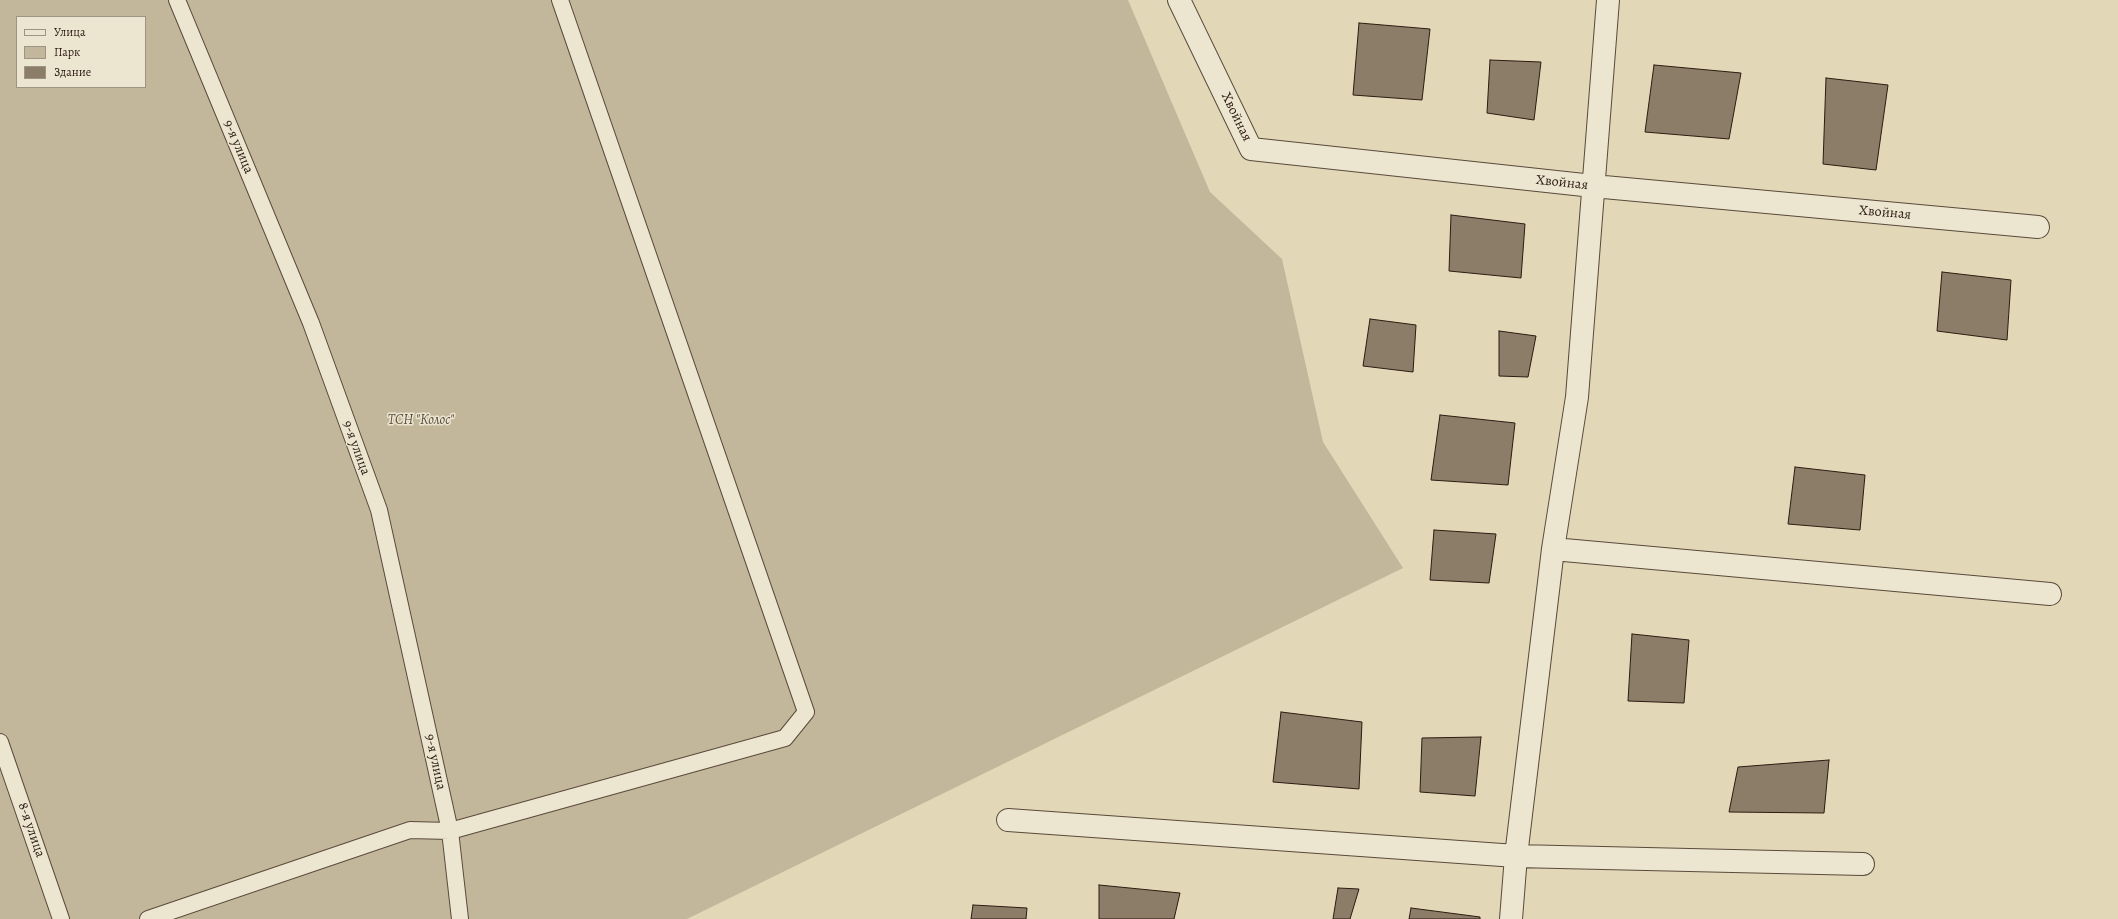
<!DOCTYPE html>
<meta charset="utf-8">
<style>
body{margin:0}
#map{position:relative;width:2118px;height:919px;overflow:hidden;background:#e2d7b7;font-family:Alegreya,serif}
canvas{display:block}
.legend{position:absolute;left:16px;top:16px;width:130px;height:72px;box-sizing:border-box;background:#ece5d0;border:1px solid #9f9484;margin:0;padding:5px 7px;list-style:none;font-size:12px;color:#2c1b12}
.legend li{display:flex;align-items:center;gap:8px;height:20px}
.legend b{width:20px;border:1px solid #9f9484}
</style>
<div id="map">
<canvas width="2118" height="919"></canvas>
<ul class="legend">
<li><b style="height:5px;background:#ece5d0"></b>Улица</li>
<li><b style="height:11px;background:#c3b79b"></b>Парк</li>
<li><b style="height:11px;background:#8b7d68"></b>Здание</li>
</ul>
</div>
<script>
const g = document.querySelector('canvas').getContext('2d');
g.lineJoin = 'round';
function fill(path, color) { g.fillStyle = color; g.fill(path, 'evenodd'); }
const shape = rows => new Path2D(rows.map(r => 'M' + r).join(''));
function strokePath(path, color, width, dash) { g.strokeStyle = color; g.lineWidth = width; g.lineCap = dash ? 'butt' : 'round'; g.setLineDash(dash || []); g.stroke(path); }
function write(font, color, halo, rows, align = 'center') {
  g.font = font + ' Alegreya,serif'; g.lineWidth = 3; g.setLineDash([]); g.textBaseline = 'middle'; g.strokeStyle = halo; g.fillStyle = color; for (const [text, x, y, turn = 0] of rows) {
    g.save(); g.translate(x, y); g.rotate((+turn || 0) * Math.PI / 180); g.textAlign = isNaN(turn) ? turn : align; if (halo) g.strokeText(text, 0, 0); g.fillText(text, 0, 0); g.restore();
  }
}
fill(shape([
 [0,0,1128,0,1210,192,1282,259,1323,442,1403,568,687,919,0,919],
 [17,17,145,17,145,87,17,87]
]), '#c3b79b');
const building = shape([
 [1359,23,1430,29,1422,100,1353,95,1359,23],
 [1490,60,1541,62,1534,120,1487,113,1490,60],
 [1654,65,1741,73,1729,139,1645,132,1654,65],
 [1826,78,1888,85,1876,170,1823,164,1826,78],
 [1451,215,1525,224,1521,278,1449,271,1451,215],
 [1942,272,2011,280,2007,340,1937,331,1942,272],
 [1370,319,1416,325,1413,372,1363,366,1370,319],
 [1499,331,1536,336,1528,377,1499,376,1499,331],
 [1440,415,1515,423,1508,485,1431,480,1440,415],
 [1795,467,1865,475,1860,530,1788,524,1795,467],
 [1434,530,1496,534,1489,583,1430,580,1434,530],
 [1632,634,1689,640,1684,703,1628,701,1632,634],
 [1281,712,1362,722,1359,789,1273,782,1281,712],
 [1481,737,1475,796,1420,792,1422,738,1481,737],
 [1829,760,1824,813,1729,812,1738,767,1829,760],
 [1099,885,1180,893,1174,919,1099,919,1099,885],
 [1338,888,1359,889,1350,919,1333,919,1338,888],
 [973,905,1027,908,1026,919,971,919,973,905],
 [1411,908,1480,917,1480,919,1409,919,1411,908]
]);
fill(building, '#8b7d68');
strokePath(building, '#2c1b12', 1);
const service = shape([
 [177,0,311,323,379,510,450,831,460,919],
 [0,742,61,919],
 [148,919,410,830,450,831,785,738,806,712,560,0]
]);
const minor = shape([
 [1179,0,1251,149,1593,186,2038,227],
 [1553,549,2050,594],
 [1008,820,1516,856,1863,864],
 [1511,919,1516,856,1553,549,1577,397,1608,0]
]);
strokePath(service, '#5a4a3b', 18);
strokePath(minor, '#5a4a3b', 24);
strokePath(service, '#ece5d0', 16);
strokePath(minor, '#ece5d0', 22);
write('14px', '#2c1b12', '#ece5d0', [
 ["Хвойная",1236,117,64],
 ["9-я улица",238,147,67],
 ["Хвойная",1562,183,6],
 ["Хвойная",1885,213,5],
 ["9-я улица",356,448,70],
 ["9-я улица",435,762,78],
 ["8-я улица",31,830,71]
]);
write('italic 14px', '#594a3b', '#ece5d0', [
 ["ТСН \"Колос\"",421,421]
]);
</script>
